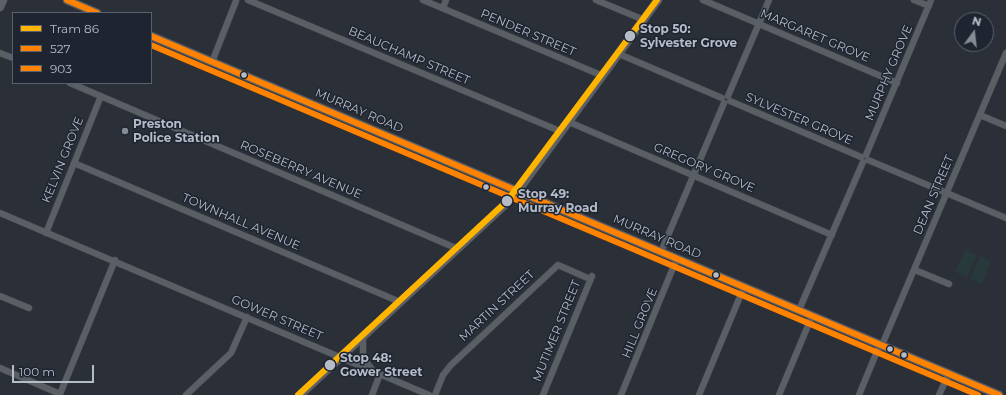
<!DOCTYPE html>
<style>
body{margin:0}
#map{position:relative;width:1006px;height:395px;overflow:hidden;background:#2b2f37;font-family:Montserrat,sans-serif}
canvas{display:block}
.legend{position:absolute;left:12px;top:12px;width:140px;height:72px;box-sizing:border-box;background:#1e2531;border:1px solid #5a616d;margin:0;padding:5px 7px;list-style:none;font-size:12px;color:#b5bcc8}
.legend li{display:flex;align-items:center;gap:8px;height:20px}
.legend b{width:20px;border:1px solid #5a616d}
.north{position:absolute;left:954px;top:12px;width:40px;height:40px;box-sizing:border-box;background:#1e2531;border:1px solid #5a616d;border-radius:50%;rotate:15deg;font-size:11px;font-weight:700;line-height:16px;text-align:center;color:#b5bcc8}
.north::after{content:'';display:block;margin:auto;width:14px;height:18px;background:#858b95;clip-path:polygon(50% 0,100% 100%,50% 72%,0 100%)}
.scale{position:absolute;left:12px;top:365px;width:82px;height:18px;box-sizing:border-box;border:2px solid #b5bcc8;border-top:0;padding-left:5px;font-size:12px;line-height:14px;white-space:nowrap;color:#b5bcc8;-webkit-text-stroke:3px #1e2531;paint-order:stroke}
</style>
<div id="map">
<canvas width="1006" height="395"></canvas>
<ul class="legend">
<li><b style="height:5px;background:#ffb500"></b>Tram 86</li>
<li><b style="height:5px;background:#ff8200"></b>527</li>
<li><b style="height:5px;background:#ff8200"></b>903</li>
</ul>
<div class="north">N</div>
<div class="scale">100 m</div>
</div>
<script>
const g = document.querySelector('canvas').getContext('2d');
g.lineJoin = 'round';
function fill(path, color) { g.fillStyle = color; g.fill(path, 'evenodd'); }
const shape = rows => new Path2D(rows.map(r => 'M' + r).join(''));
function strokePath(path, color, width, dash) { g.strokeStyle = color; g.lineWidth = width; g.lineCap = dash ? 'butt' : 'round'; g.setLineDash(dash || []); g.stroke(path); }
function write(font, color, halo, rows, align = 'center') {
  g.font = font + ' Montserrat,sans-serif'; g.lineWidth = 3; g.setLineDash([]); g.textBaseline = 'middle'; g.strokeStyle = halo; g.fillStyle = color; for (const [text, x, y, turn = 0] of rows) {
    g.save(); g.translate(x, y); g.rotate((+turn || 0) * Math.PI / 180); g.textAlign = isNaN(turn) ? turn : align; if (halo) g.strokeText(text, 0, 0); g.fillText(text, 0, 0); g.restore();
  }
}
fill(shape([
 [965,250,977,255,967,277,955,272],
 [980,256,991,261,982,284,970,279]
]), '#28393c');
const minor = shape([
 [248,0,562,132],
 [423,0,603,76],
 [596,0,644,20],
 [703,0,897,83],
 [914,0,929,6],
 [443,8,446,0],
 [0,53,13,58],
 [619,54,722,98],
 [212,62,236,1],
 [70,83,458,249],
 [728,96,769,0],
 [730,101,861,157],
 [980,115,1006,126],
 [569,122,832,235],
 [866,155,931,0],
 [868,160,1006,218],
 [74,163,400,302],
 [0,213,429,395],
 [46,233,101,96],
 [661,252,724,103],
 [915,270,949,284],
 [0,296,29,308],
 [799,310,863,162],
 [363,337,363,358,371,368],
 [882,345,1006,53],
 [0,368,60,394,115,260],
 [186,395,231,353,247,317],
 [372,395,380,374],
 [435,395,443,375,451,365,558,265,590,279],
 [543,395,592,276],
 [621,395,677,258],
 [699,395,744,287],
 [779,395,812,316],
 [859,395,880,344],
 [939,395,949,373]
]);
const major = shape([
 [67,0,97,13],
 [0,7,3,0],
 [151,36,999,395],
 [300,395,509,201,523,184,658,0]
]);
strokePath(minor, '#464a50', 7);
strokePath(major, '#484c54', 9);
strokePath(minor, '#5a5e65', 6);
strokePath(major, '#5d6066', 8);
strokePath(shape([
 [67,0,97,13],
 [151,36,999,395]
]), '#ff8200', 6);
strokePath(shape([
 [151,45,978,395]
]), '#ff8200', 6);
strokePath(shape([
 [298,395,507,201,657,0]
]), '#ffb500', 6);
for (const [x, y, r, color] of [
 [630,36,6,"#b5bcc8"],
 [244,75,3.5,"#b5bcc8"],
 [125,131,4,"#858b95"],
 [486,187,3.5,"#b5bcc8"],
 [507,201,6,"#b5bcc8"],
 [716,275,3.5,"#b5bcc8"],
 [890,349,3.5,"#b5bcc8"],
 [904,355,3.5,"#b5bcc8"],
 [330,365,6,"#b5bcc8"]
]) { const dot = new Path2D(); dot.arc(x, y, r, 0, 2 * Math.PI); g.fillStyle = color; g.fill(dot); strokePath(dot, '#1e2531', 1.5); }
write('bold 12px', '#b5bcc8', '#1e2531', [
 ["Stop 50:",640,29],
 ["Sylvester Grove",640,43],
 ["Stop 49:",518,194],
 ["Murray Road",518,208],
 ["Stop 48:",340,358],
 ["Gower Street",340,372]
], 'left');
write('12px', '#b5bcc8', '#1e2531', [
 ["PENDER STREET",528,33,23],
 ["MARGARET GROVE",815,36,23],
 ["BEAUCHAMP STREET",409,56,23],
 ["MURPHY GROVE",889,73,-67],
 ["MURRAY ROAD",359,111,23],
 ["SYLVESTER GROVE",799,119,23],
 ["KELVIN GROVE",63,160,-68],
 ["GREGORY GROVE",704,168,23],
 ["ROSEBERRY AVENUE",301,170,23],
 ["DEAN STREET",934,195,-67],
 ["TOWNHALL AVENUE",241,222,23],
 ["MURRAY ROAD",657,237,23],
 ["MARTIN STREET",497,306,-43],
 ["GOWER STREET",277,318,23],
 ["HILL GROVE",640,323,-68],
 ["MUTIMER STREET",557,331,-68]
]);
write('bold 12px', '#b5bcc8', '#1e2531', [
 ["Preston",133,124],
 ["Police Station",133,138]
], 'left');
</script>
